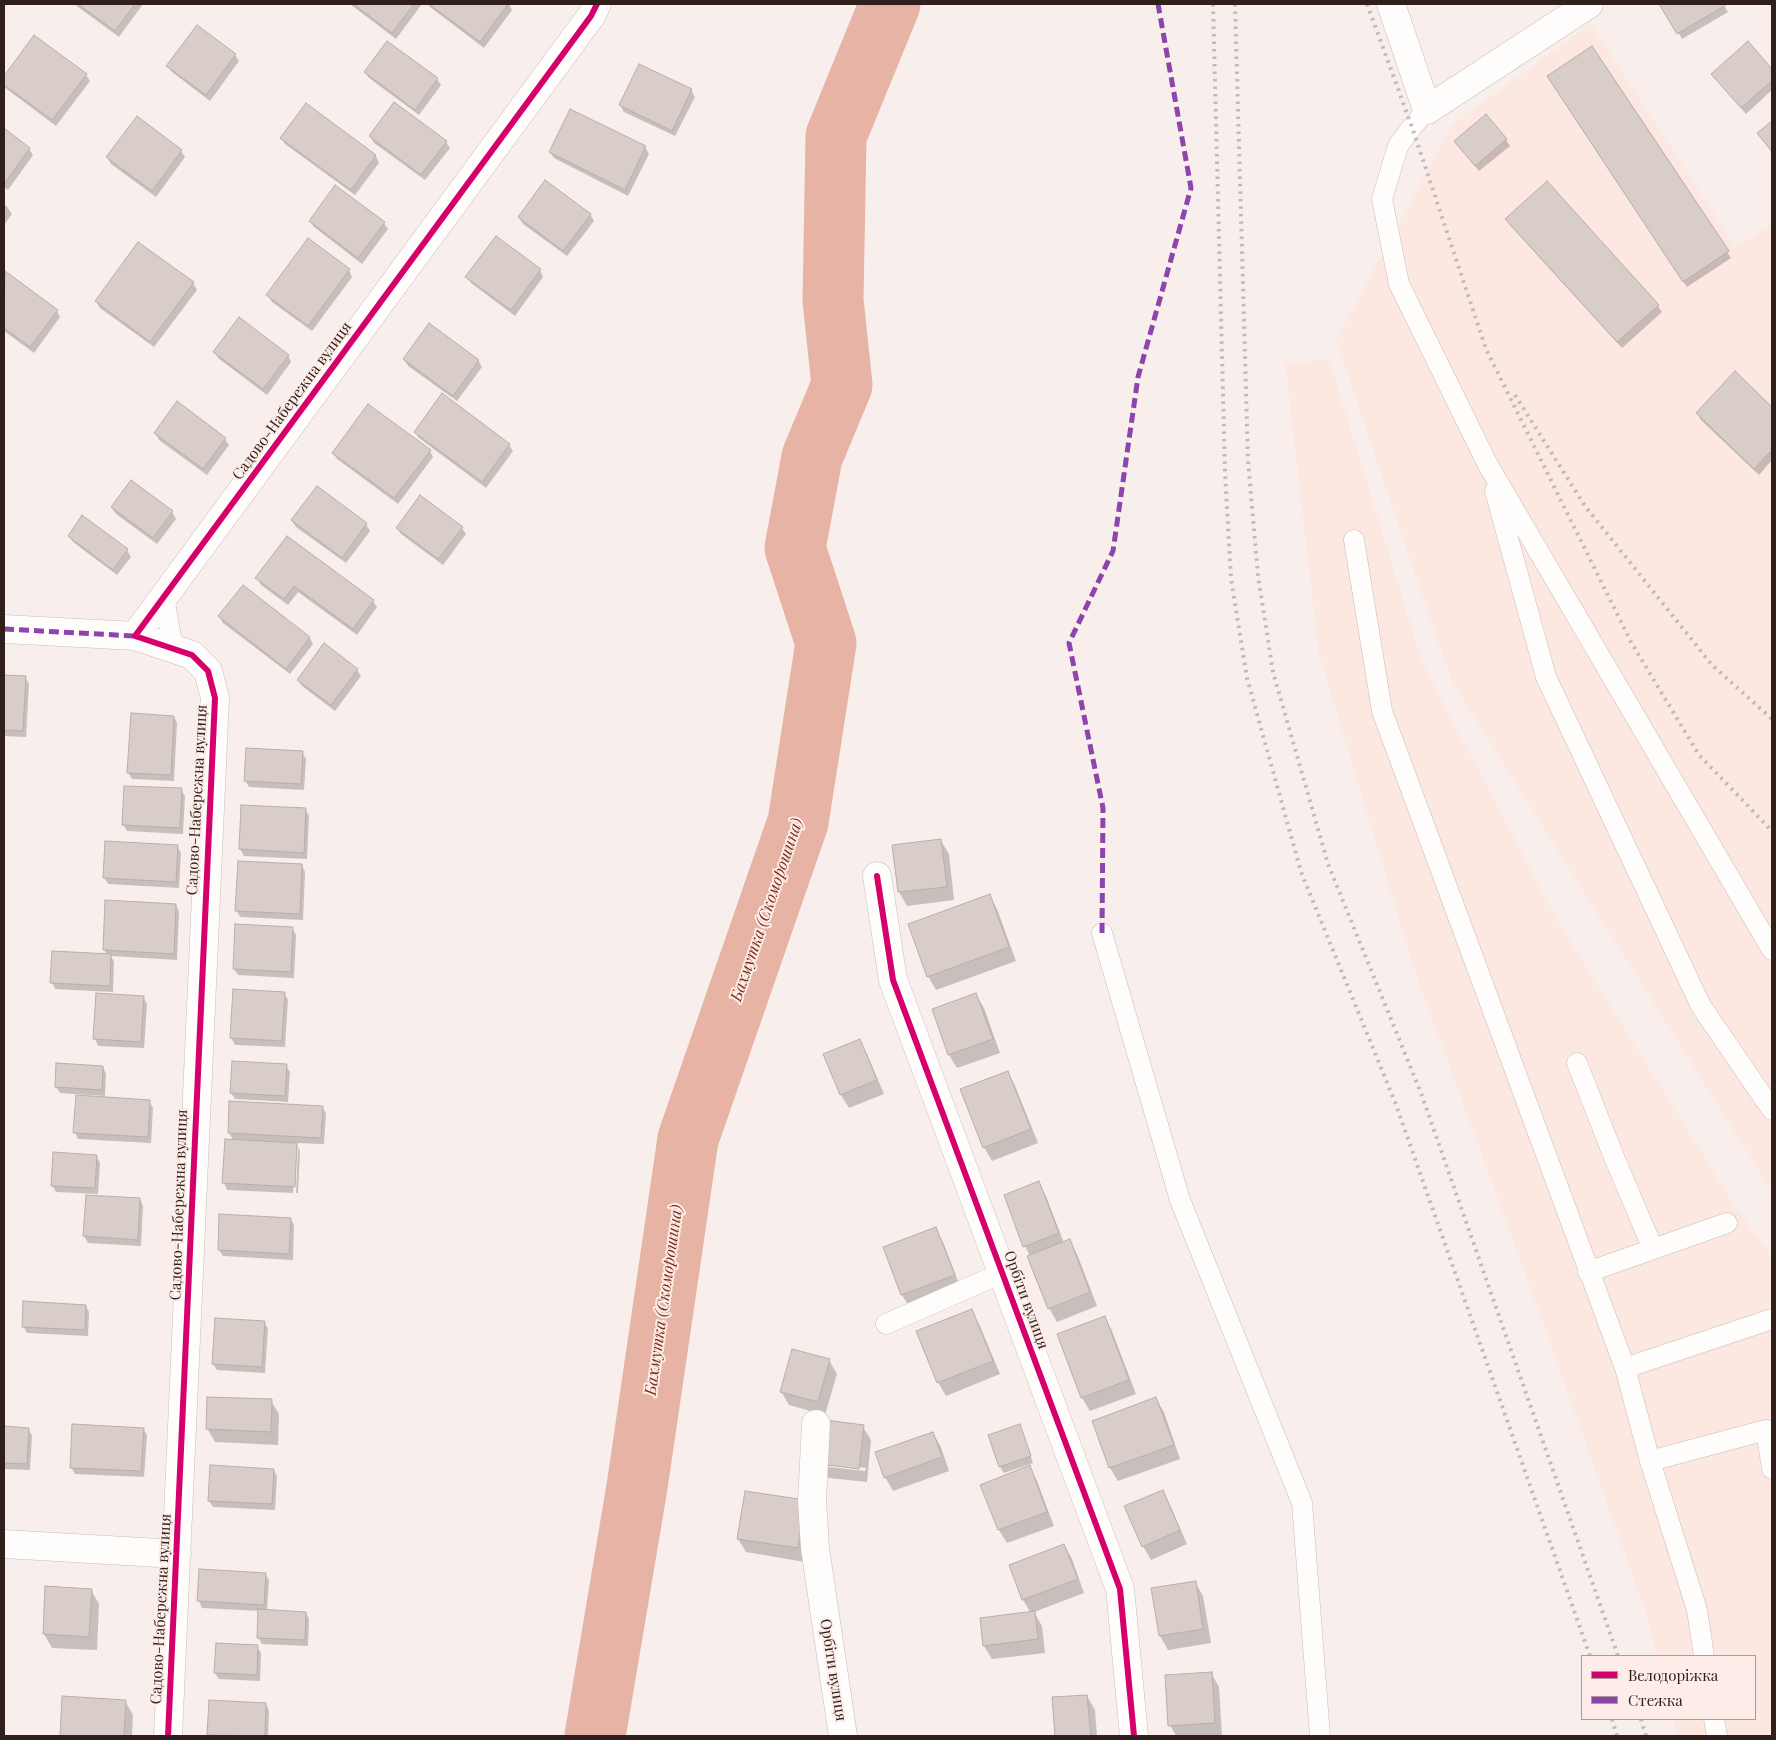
<!DOCTYPE html>
<meta charset="utf-8">
<style>
body{margin:0}
#map{position:relative;width:1776px;height:1740px;overflow:hidden;background:#f8efec;font-family:"Playfair Display",serif}
canvas{display:block}
.frame{position:absolute;inset:0;border:5px solid #2f201c;pointer-events:none}
.legend{position:absolute;left:1581px;top:1655px;width:175px;height:65px;box-sizing:border-box;background:#fdece7;border:1px solid #ab9a96;margin:0;padding:6px 9px;list-style:none;font-size:15px;color:#2f201c}
.legend li{display:flex;align-items:center;gap:10px;height:25px}
.legend b{width:25px;border:1px solid #ab9a96}
</style>
<div id="map">
<canvas width="1776" height="1740"></canvas>
<div class="frame"></div>
<ul class="legend">
<li><b style="height:6px;background:#d6006c"></b>Велодоріжка</li>
<li><b style="height:6px;background:#8e44ad"></b>Стежка</li>
</ul>
</div>
<script>
const g = document.querySelector('canvas').getContext('2d');
g.lineJoin = 'round';
function fill(path, color) { g.fillStyle = color; g.fill(path, 'evenodd'); }
const shape = rows => new Path2D(rows.map(r => 'M' + r).join(''));
function strokePath(path, color, width, dash) { g.strokeStyle = color; g.lineWidth = width; g.lineCap = dash ? 'butt' : 'round'; g.setLineDash(dash || []); g.stroke(path); }
function write(font, color, halo, rows, align = 'center') {
  g.font = font + ' "Playfair Display",serif'; g.lineWidth = 4; g.setLineDash([]); g.textBaseline = 'middle'; g.strokeStyle = halo; g.fillStyle = color; for (const [text, x, y, turn = 0] of rows) {
    g.save(); g.translate(x, y); g.rotate((+turn || 0) * Math.PI / 180); g.textAlign = isNaN(turn) ? turn : align; if (halo) g.strokeText(text, 0, 0); g.fillText(text, 0, 0); g.restore();
  }
}
fill(shape([
 [1591,24,1736,247,1772,224,1772,1192,1451,680,1336,340,1453,124],
 [1329,359,1422,662,1561,927,1737,1209,1772,1257,1772,1736,1678,1736,1673,1719,1755,1719,1755,1656,1657,1656,1647,1616,1541,1317,1414,969,1319,654,1285,364]
]), '#fce7e1');
fill(shape([
 [74,4,143,4,119,37],
 [350,4,422,4,396,39],
 [428,4,509,4,512,10,484,48,430,7],
 [1661,4,1723,4,1728,12,1682,39],
 [34,37,86,75,90,81,56,126,4,87,4,79],
 [1748,43,1772,71,1772,90,1746,114,1712,74],
 [1592,48,1731,258,1687,287,1552,83],
 [235,55,239,61,210,101,172,72,168,66],
 [365,72,437,79,441,85,419,115,369,78],
 [691,90,695,97,675,136,624,112,620,105],
 [306,105,376,156,379,163,355,195,285,144,281,138],
 [4,130,29,149,33,155,8,190,4,187],
 [370,136,446,142,450,148,425,180,374,143],
 [1506,140,1510,146,1479,171,1456,142],
 [645,147,649,154,628,196,554,158,550,152],
 [181,151,185,157,156,197,111,164,107,157],
 [4,204,8,208,12,214,4,225],
 [590,214,594,221,567,256,523,224,519,218],
 [1507,219,1658,306,1662,312,1622,348,1510,225],
 [310,221,384,223,388,229,362,264,314,227],
 [139,243,193,283,197,290,154,347,100,308,96,301],
 [349,270,352,277,312,331,272,302,268,295],
 [540,270,543,277,515,316,471,283,467,277],
 [5,273,57,311,60,317,34,353,4,331],
 [215,352,288,355,291,362,267,395,218,358],
 [404,359,478,360,482,367,457,401,408,366],
 [1735,373,1772,408,1772,460,1759,475,1701,420,1697,413],
 [415,432,509,445,513,451,486,488,419,438],
 [155,433,225,439,229,445,207,475,159,440],
 [430,451,433,457,398,504,337,459,333,453],
 [131,482,172,512,176,519,157,544,116,514,112,508],
 [317,488,366,524,370,531,346,563,296,527,292,521],
 [83,517,127,550,131,557,117,575,73,542,69,536],
 [397,528,462,528,466,534,443,565,401,534],
 [257,578,373,601,377,607,357,635,298,592,288,605,261,585],
 [219,616,309,637,313,644,290,674,223,623],
 [357,670,361,676,335,711,302,686,298,680],
 [4,676,25,677,29,684,26,737,4,736],
 [174,717,177,723,174,781,132,779,128,772],
 [302,752,306,759,304,790,249,787,245,780],
 [181,790,185,796,183,834,127,831,123,824],
 [305,809,309,816,307,859,244,856,240,849],
 [941,841,949,854,954,900,907,906,899,892],
 [177,846,181,853,179,888,108,884,104,877],
 [302,865,305,872,303,920,240,917,237,911],
 [989,895,997,909,1016,961,936,990,928,976],
 [176,905,179,912,177,960,111,956,114,962,113,992,55,989,52,982,107,955,104,949],
 [292,928,296,935,294,978,238,975,234,969],
 [284,993,288,1000,285,1047,235,1045,231,1038],
 [97,995,143,997,147,1004,144,1048,98,1046,95,1039],
 [976,995,984,1008,1000,1053,957,1068,949,1055,933,1010],
 [859,1040,867,1054,884,1094,849,1108,841,1095,825,1054],
 [286,1066,290,1072,288,1102,235,1099,231,1093],
 [103,1067,106,1074,105,1096,60,1093,56,1087],
 [1007,1072,1015,1086,1038,1143,992,1161,984,1147],
 [149,1101,153,1108,151,1143,78,1139,75,1132],
 [322,1107,326,1113,324,1144,295,1143,300,1151,298,1193,296,1193,298,1149,295,1149,293,1193,227,1190,224,1183,234,1141,229,1133],
 [96,1156,100,1163,98,1194,56,1192,52,1185],
 [1038,1183,1046,1196,1064,1243,1069,1241,1077,1254,1097,1306,1057,1322,1049,1308,1030,1256,1025,1246],
 [140,1199,143,1206,141,1246,88,1243,84,1236],
 [291,1219,294,1225,293,1260,223,1256,219,1250],
 [935,1228,943,1242,961,1289,910,1308,902,1295,885,1248],
 [86,1306,89,1312,88,1336,27,1333,23,1326],
 [971,1310,979,1324,1000,1374,946,1396,938,1382],
 [1105,1317,1112,1331,1136,1394,1090,1411,1082,1398,1058,1335],
 [264,1322,268,1329,265,1373,217,1370,213,1364],
 [829,1360,837,1374,825,1415,789,1405,781,1391],
 [1156,1399,1164,1412,1180,1459,1118,1481,1110,1468,1093,1422],
 [271,1401,279,1414,278,1445,215,1442,207,1428],
 [863,1427,871,1440,867,1482,829,1478,821,1464],
 [829,1464,866,1468,865,1471,829,1467],
 [4,1428,28,1429,32,1435,30,1470,4,1469],
 [143,1429,147,1435,144,1477,75,1474,71,1467],
 [1023,1432,1033,1463,1004,1473,1000,1467],
 [933,1433,941,1447,949,1471,893,1491,885,1477],
 [1029,1467,1037,1481,1054,1526,1007,1543,999,1530,982,1485],
 [274,1470,277,1477,275,1510,213,1507,209,1501],
 [1162,1491,1170,1505,1187,1544,1151,1560,1143,1546],
 [805,1502,805,1562,746,1552,738,1539],
 [1064,1545,1072,1559,1084,1593,1034,1612,1042,1626,1045,1653,992,1659,984,1646,1031,1613,1023,1600,1010,1566],
 [201,1571,265,1574,269,1580,267,1611,306,1613,309,1619,308,1646,262,1644,258,1637,260,1611,202,1608,199,1601],
 [1195,1582,1203,1596,1211,1643,1168,1650,1160,1636,1153,1589],
 [91,1590,99,1604,97,1650,52,1648,44,1634],
 [257,1647,261,1653,260,1681,219,1679,215,1673],
 [1211,1673,1219,1687,1222,1736,1176,1736,1170,1725],
 [1087,1696,1095,1710,1097,1736,1056,1736,1054,1698],
 [125,1701,133,1715,132,1736,61,1735],
 [266,1704,269,1711,268,1736,209,1736,208,1734]
]), '#0003');
strokePath(shape([
 [595,1736,637,1487,688,1139,798,822,826,643,795,548,812,457,842,385,833,300,836,136,890,4]
]), '#e6b3a4', 61);
const building = shape([
 [78,4,135,4,115,31,78,4],
 [353,4,414,4,392,33,353,4],
 [429,4,508,4,480,42,429,4],
 [1659,4,1725,4,1726,5,1677,34,1659,4],
 [197,25,236,54,206,95,166,66,197,25],
 [34,35,87,74,52,120,4,85,4,76,34,35],
 [387,41,438,78,415,110,364,72,387,41],
 [1748,41,1772,69,1772,81,1741,108,1711,74,1748,41],
 [1592,46,1729,251,1683,282,1547,76,1592,46],
 [639,64,692,89,672,131,619,105,639,64],
 [394,102,447,141,421,175,369,136,394,102],
 [306,103,376,155,351,190,280,138,306,103],
 [570,109,646,146,625,190,549,152,570,109],
 [1486,114,1507,139,1475,166,1454,141,1486,114],
 [137,116,182,150,152,191,106,157,137,116],
 [1772,121,1772,152,1757,133,1772,121],
 [4,128,30,148,4,184,4,128],
 [545,180,591,214,563,251,518,217,545,180],
 [1547,181,1659,305,1617,342,1505,219,1547,181],
 [335,185,385,222,358,258,309,221,335,185],
 [496,236,541,269,511,310,465,277,496,236],
 [308,238,350,269,308,326,266,295,308,238],
 [138,242,194,282,150,342,95,301,138,242],
 [5,271,58,310,30,347,4,328,5,271],
 [239,317,289,355,263,389,213,352,239,317],
 [429,323,479,360,453,396,403,359,429,323],
 [1735,371,1772,407,1772,450,1754,469,1696,413,1735,371],
 [442,393,510,444,482,482,414,432,442,393],
 [177,401,226,438,203,469,154,433,177,401],
 [368,404,431,450,394,498,332,453,368,404],
 [131,480,173,511,153,538,111,507,131,480],
 [317,486,367,523,342,558,291,520,317,486],
 [420,495,463,527,438,559,396,528,420,495],
 [82,515,128,549,113,570,68,536,82,515],
 [287,536,374,600,353,629,294,586,284,599,255,578,287,536],
 [243,585,310,637,286,669,218,616,243,585],
 [324,643,358,669,331,705,297,680,324,643],
 [4,675,26,676,23,731,4,730,4,675],
 [131,713,174,716,171,775,127,773,131,713],
 [246,748,303,751,301,784,244,781,246,748],
 [124,786,182,788,180,828,122,825,124,786],
 [241,805,306,808,304,853,239,849,241,805],
 [941,839,947,887,898,892,892,845,941,839],
 [105,841,178,845,176,882,103,878,105,841],
 [238,861,302,864,300,914,235,911,238,861],
 [990,894,1009,947,927,977,908,924,990,894],
 [105,900,176,904,174,954,103,950,105,900],
 [235,924,293,927,291,972,233,969,235,924],
 [52,951,111,954,110,986,50,983,52,951],
 [233,989,285,992,282,1041,230,1038,233,989],
 [96,993,144,996,141,1042,93,1039,96,993],
 [976,993,993,1039,948,1055,932,1009,976,993],
 [860,1039,877,1080,840,1095,823,1054,860,1039],
 [232,1061,287,1064,285,1096,230,1093,232,1061],
 [56,1063,103,1066,102,1090,55,1087,56,1063],
 [1008,1071,1031,1129,983,1148,960,1089,1008,1071],
 [76,1095,150,1100,148,1137,73,1133,76,1095],
 [229,1101,323,1106,321,1138,228,1133,229,1101],
 [225,1139,297,1143,295,1187,222,1183,225,1139],
 [53,1152,97,1155,95,1188,51,1186,53,1152],
 [1039,1181,1059,1233,1023,1247,1004,1195,1039,1181],
 [86,1195,140,1198,138,1240,83,1236,86,1195],
 [219,1214,291,1218,289,1254,218,1250,219,1214],
 [936,1227,955,1275,901,1295,883,1247,936,1227],
 [1070,1239,1090,1292,1048,1309,1027,1256,1070,1239],
 [23,1301,86,1305,85,1330,22,1327,23,1301],
 [972,1309,993,1361,937,1383,916,1331,972,1309],
 [1105,1316,1129,1380,1081,1398,1057,1334,1105,1316],
 [215,1318,265,1321,262,1367,212,1364,215,1318],
 [792,1349,830,1359,818,1402,780,1392,792,1349],
 [207,1397,272,1399,271,1432,206,1429,207,1397],
 [1156,1397,1174,1445,1109,1468,1092,1421,1156,1397],
 [825,1420,864,1425,859,1469,820,1464,825,1420],
 [72,1424,144,1428,141,1471,70,1468,72,1424],
 [1020,1424,1031,1456,999,1467,988,1435,1020,1424],
 [4,1426,29,1428,27,1464,4,1463,4,1426],
 [933,1432,942,1457,884,1478,875,1452,933,1432],
 [210,1465,274,1469,272,1504,208,1501,210,1465],
 [1030,1465,1047,1512,998,1530,980,1485,1030,1465],
 [1163,1490,1180,1530,1142,1547,1124,1506,1163,1490],
 [745,1491,805,1500,798,1548,737,1539,745,1491],
 [1064,1544,1078,1579,1022,1600,1009,1565,1064,1544],
 [199,1569,266,1573,264,1605,197,1601,199,1569],
 [1196,1581,1203,1629,1159,1636,1151,1588,1196,1581],
 [45,1586,92,1589,89,1637,43,1634,45,1586],
 [258,1609,306,1612,305,1640,257,1638,258,1609],
 [1035,1611,1038,1639,983,1646,980,1618,1035,1611],
 [216,1643,258,1645,257,1675,214,1673,216,1643],
 [1212,1672,1215,1723,1168,1726,1165,1675,1212,1672],
 [1087,1695,1091,1736,1055,1736,1052,1697,1087,1695],
 [62,1696,126,1700,124,1736,60,1736,62,1696],
 [209,1700,266,1703,265,1736,207,1735,209,1700]
]);
fill(building, '#d9cdc9');
strokePath(building, '#b8adaa', 1);
const lane = shape([
 [1427,110,1412,127,1398,146,1382,199,1399,284,1488,465,1772,950],
 [1495,491,1546,677,1701,1006,1772,1110],
 [1354,540,1382,711,1625,1368,1650,1461,1697,1610,1704,1656],
 [164,597,173,649],
 [1102,933,1180,1200,1302,1503,1320,1736],
 [1577,1063,1614,1157,1653,1249],
 [1588,1272,1727,1223],
 [886,1324,1002,1273],
 [1625,1368,1772,1319],
 [1650,1461,1766,1430,1772,1469],
 [1714,1719,1717,1736]
]);
const street = shape([
 [1391,4,1427,110,1589,4],
 [4,629,135,636],
 [877,876,893,980,1120,1589,1134,1736],
 [816,1424,812,1500,815,1548,843,1736],
 [4,1544,177,1554],
 [168,1736,215,698,208,671,192,655,135,636,591,16,597,4]
]);
strokePath(lane, '#c7bcb8', 21);
strokePath(street, '#c7bcb8', 29);
strokePath(lane, '#fefdfc', 20);
strokePath(street, '#fefdfc', 28);
strokePath(shape([
 [1213,4,1225,472,1231,579,1247,678,1301,872,1395,1102,1590,1656],
 [1235,4,1248,460,1258,576,1273,672,1328,864,1421,1093,1618,1656],
 [1367,4,1412,127,1486,349,1631,642,1699,755,1772,831],
 [1515,395,1585,506,1712,665,1772,719],
 [1612,1719,1617,1736],
 [1641,1719,1646,1736]
]), '#bebbbb', 4, [2.5, 5]);
strokePath(shape([
 [4,629,135,636],
 [1102,933,1103,808,1069,643,1113,551,1138,377,1191,188,1158,4]
]), '#8e44ad', 5, [10, 5]);
strokePath(shape([
 [877,876,893,980,1120,1589,1134,1736],
 [168,1736,215,698,208,671,192,655,135,636,591,16,597,4]
]), '#d6006c', 6);
write('15px', '#2f201c', '#fdece7', [
 ["Садово-Набережна вулиця",292,401,-54],
 ["Садово-Набережна вулиця",197,800,-87],
 ["Садово-Набережна вулиця",179,1205,-88],
 ["Орбіти вулиця",1026,1300,70],
 ["Садово-Набережна вулиця",161,1609,-87],
 ["Орбіти вулиця",833,1670,81]
]);
write('italic 16px', '#7a2910', '#fdece7', [
 ["Бахмутка (Скоморошина)",767,910,-71],
 ["Бахмутка (Скоморошина)",664,1300,-82]
]);
</script>
